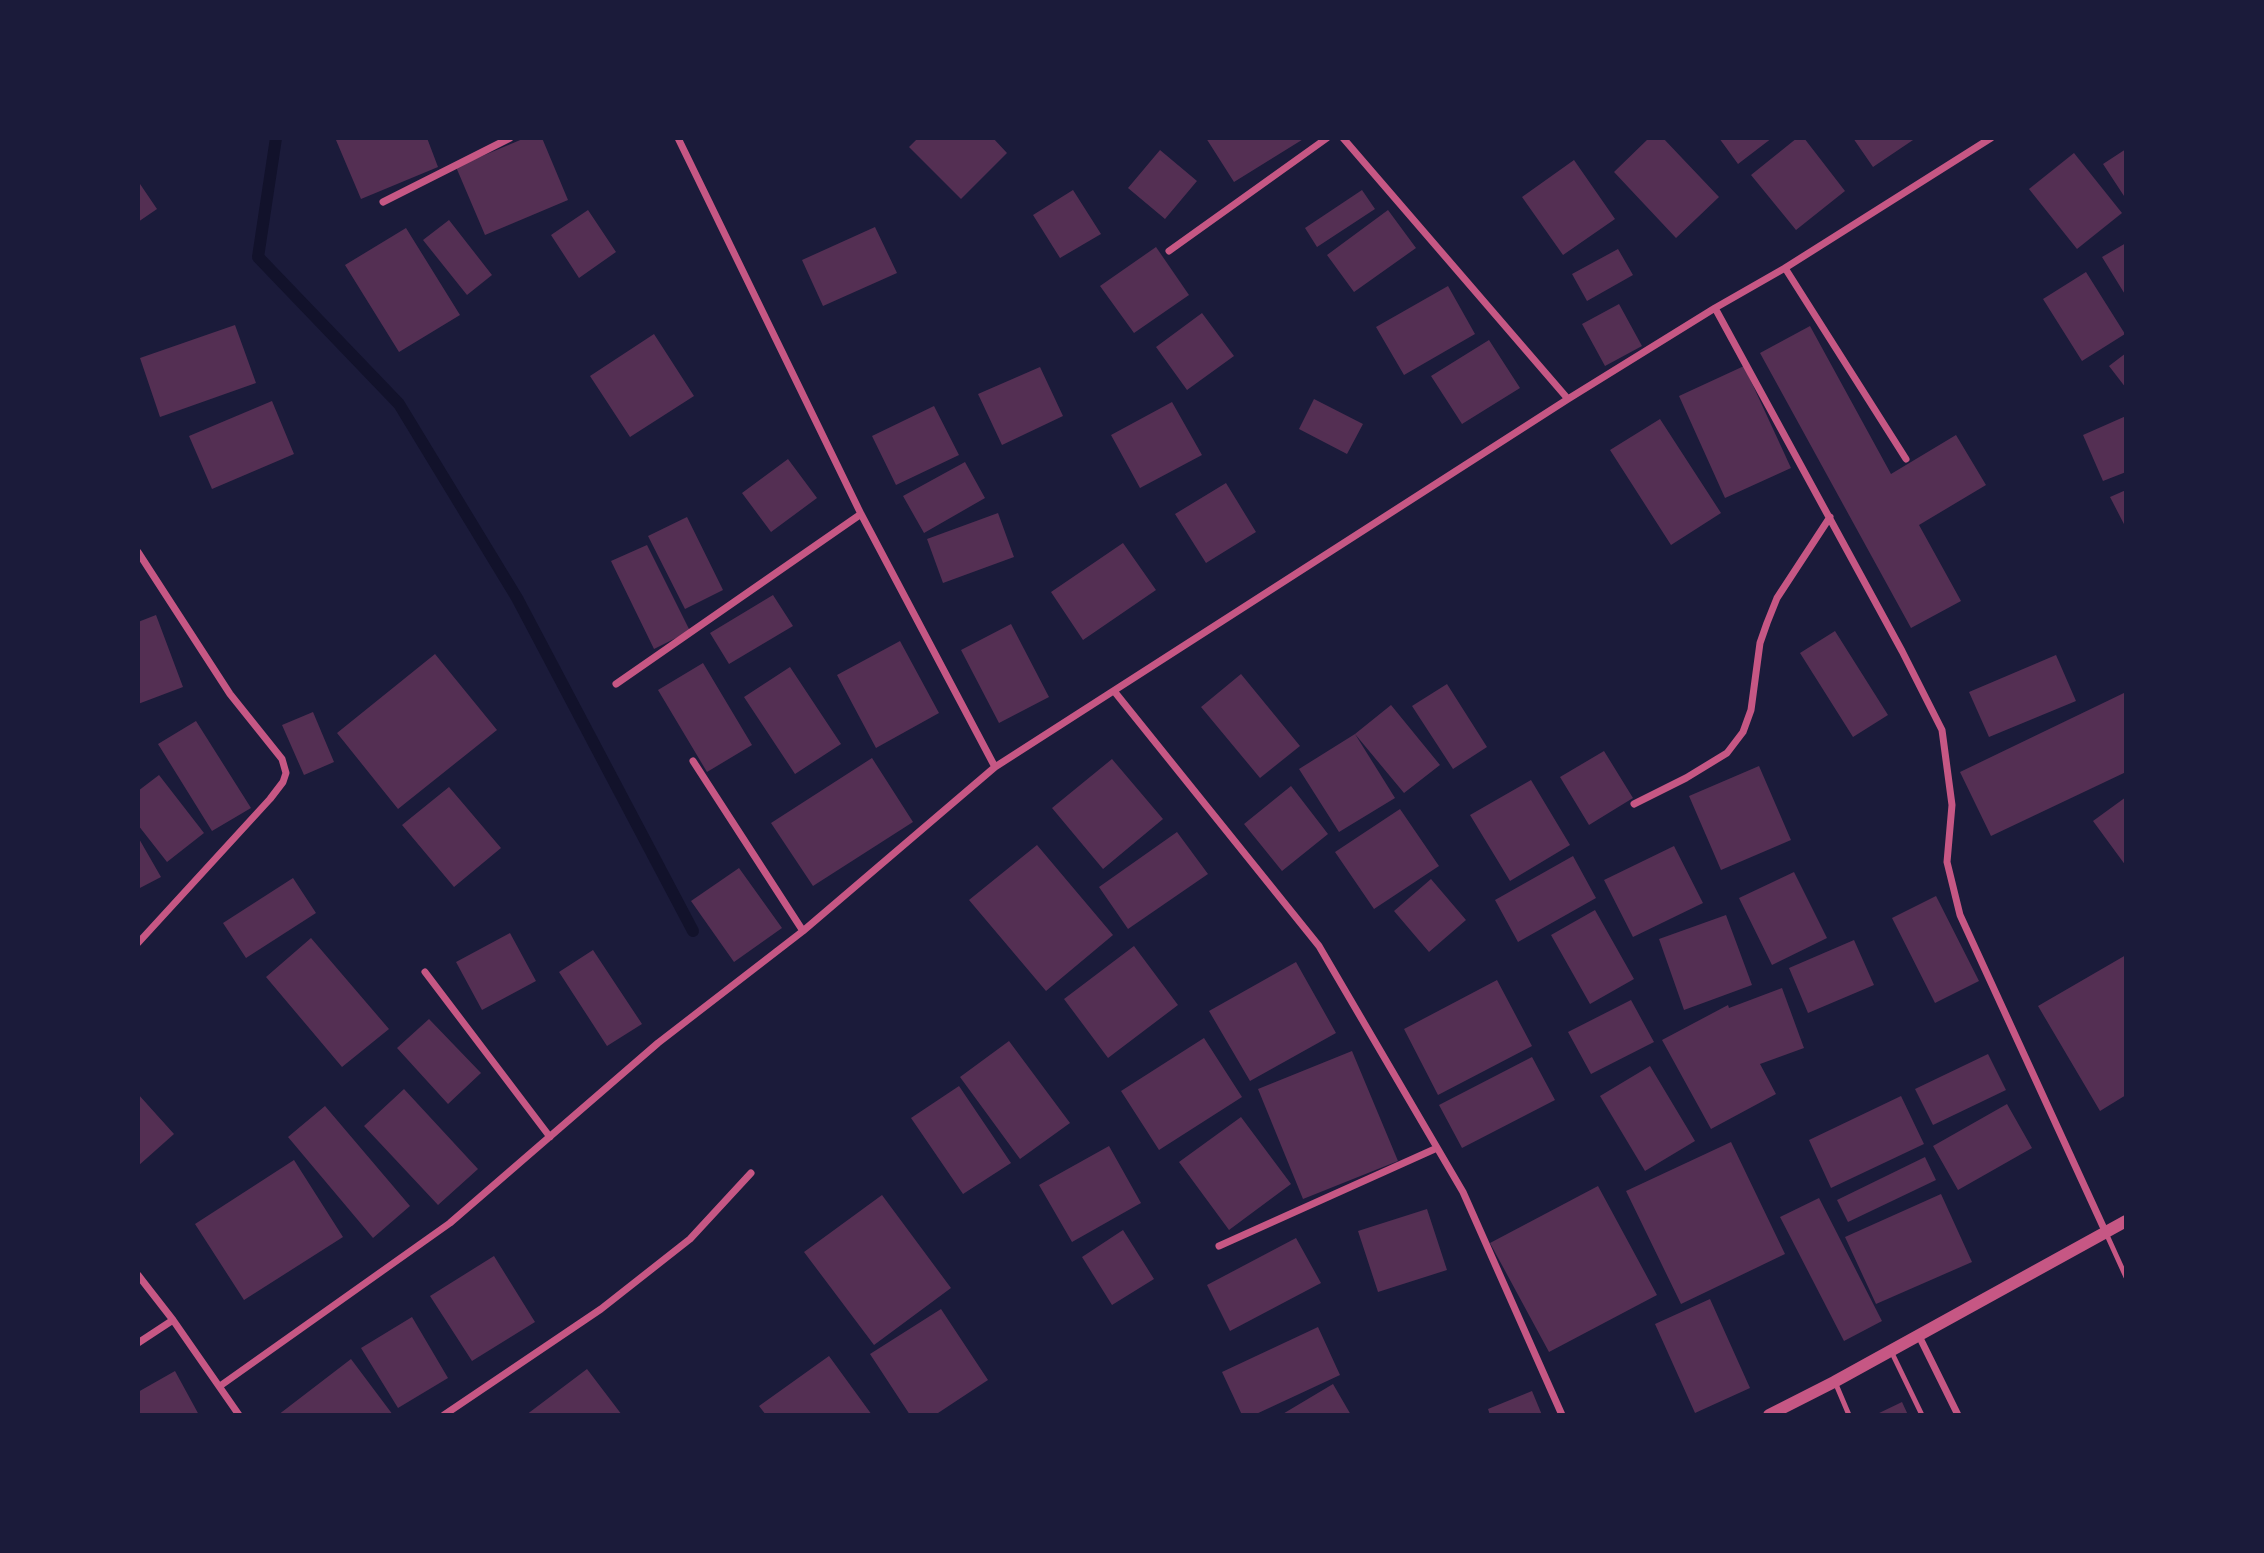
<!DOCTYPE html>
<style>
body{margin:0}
#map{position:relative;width:2264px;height:1553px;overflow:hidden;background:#1b1b3a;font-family:"PT Sans",sans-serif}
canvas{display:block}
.frame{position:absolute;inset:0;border:140px solid #1b1b3a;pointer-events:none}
</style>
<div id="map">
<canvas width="2264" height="1553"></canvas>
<div class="frame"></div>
</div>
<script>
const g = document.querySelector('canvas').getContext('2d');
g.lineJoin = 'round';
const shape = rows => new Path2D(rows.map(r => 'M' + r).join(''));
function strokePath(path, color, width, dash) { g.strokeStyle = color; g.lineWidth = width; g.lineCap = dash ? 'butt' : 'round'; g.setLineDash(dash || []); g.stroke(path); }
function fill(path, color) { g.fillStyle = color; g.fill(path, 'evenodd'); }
strokePath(shape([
 [276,138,258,257,399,404,517,598,693,931]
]), '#12122b', 12);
fill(shape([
 [341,138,427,138,438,167,361,199,336,140],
 [525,138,542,138,568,200,485,235,456,167],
 [918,138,993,138,1007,153,961,199,909,147],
 [1206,138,1305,138,1234,182],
 [1649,138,1663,138,1719,197,1676,238,1614,172],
 [1719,138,1772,138,1738,164],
 [1797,138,1804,138,1845,191,1796,230,1751,175],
 [1853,138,1916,138,1873,167],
 [2126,149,2126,199,2103,164],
 [1160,150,1197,181,1165,219,1128,188],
 [2074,153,2122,213,2077,249,2029,189],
 [1574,160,1615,219,1563,255,1522,197],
 [138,181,157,209,138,222],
 [1073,190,1101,234,1060,258,1033,215],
 [1362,190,1375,209,1317,247,1305,228],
 [588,210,616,252,579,278,551,235],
 [1388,210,1416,248,1354,292,1327,255],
 [449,220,492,275,467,295,423,240],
 [875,227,897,273,823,306,802,260],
 [406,228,460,315,399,352,345,265],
 [2126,243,2126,296,2102,257],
 [1156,247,1189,295,1134,333,1100,286],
 [1618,249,1633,275,1587,301,1572,274],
 [2086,272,2125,334,2082,361,2043,299],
 [1448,286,1475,334,1404,375,1376,327],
 [1619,304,1642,346,1605,366,1582,324],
 [1202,313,1234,356,1187,390,1156,347],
 [235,325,256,383,160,417,140,358],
 [1810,326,1891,474,1956,435,1986,485,1919,525,1961,601,1911,628,1760,353],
 [654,334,694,396,630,437,590,376],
 [1489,340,1520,388,1462,424,1431,376],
 [2126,353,2126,388,2109,366],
 [1744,366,1791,468,1725,498,1679,396],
 [1040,367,1063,416,1002,445,978,394],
 [1314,399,1363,424,1347,454,1299,429],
 [272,401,294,454,212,489,189,436],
 [1172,402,1202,455,1140,488,1111,435],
 [934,406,959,455,896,485,872,436],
 [2126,416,2126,472,2103,481,2083,435],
 [1660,419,1721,513,1671,545,1610,450],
 [788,459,817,498,771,532,742,493],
 [965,462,985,498,924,533,903,496],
 [1226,483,1256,532,1206,563,1175,514],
 [2126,490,2126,528,2110,497],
 [998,513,1014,557,943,583,927,539],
 [687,517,723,590,685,609,648,536],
 [1123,543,1156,590,1083,640,1051,592],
 [647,545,690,631,654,649,611,561],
 [773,595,793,626,729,664,710,633],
 [156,615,183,687,138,704,138,622],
 [1011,624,1049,697,999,723,961,650],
 [1835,631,1888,715,1853,737,1800,653],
 [900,641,939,713,876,748,837,675],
 [435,654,497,730,398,809,337,733],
 [2056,655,2076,701,1989,737,1969,692],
 [703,663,752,745,707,772,658,690],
 [790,667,841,744,795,774,744,697],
 [1241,674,1300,746,1260,778,1201,707],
 [1447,684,1487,747,1453,769,1412,706],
 [2126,692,2126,772,1991,836,1960,772],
 [1391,705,1440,765,1404,793,1355,734,1395,798,1339,832,1299,769,1355,734],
 [313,712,334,762,304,775,282,725],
 [196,721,251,808,212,831,158,744],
 [1604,751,1633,798,1589,825,1560,777],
 [872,758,913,822,813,886,771,823],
 [1112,759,1163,819,1103,869,1052,808],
 [1759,766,1791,840,1721,870,1689,796],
 [159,775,204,833,167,862,138,825,138,791],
 [1531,780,1570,845,1510,881,1470,815],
 [1291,786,1328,834,1282,871,1244,824],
 [449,787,501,848,454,887,402,825],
 [2126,797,2126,866,2093,821],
 [1400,809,1439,866,1374,909,1335,852],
 [1177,832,1208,874,1128,929,1099,887],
 [138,837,161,877,138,889],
 [1037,845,1113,935,1046,991,969,900],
 [1674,846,1703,903,1633,937,1604,880],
 [1573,856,1596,898,1518,942,1495,900],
 [739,868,782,928,734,962,691,901],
 [1794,872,1827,938,1772,965,1739,898],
 [293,878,316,913,246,958,223,923],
 [1431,879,1466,920,1429,952,1394,911],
 [1936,896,1979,981,1935,1003,1892,918],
 [1595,910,1634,979,1590,1004,1551,935],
 [1726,915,1752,985,1684,1010,1659,939],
 [510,933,536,981,482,1010,456,962],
 [311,938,389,1029,342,1067,266,977],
 [1854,940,1874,985,1808,1013,1789,968],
 [1134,946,1178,1005,1108,1058,1064,999],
 [593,950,642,1024,607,1046,559,972],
 [2126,955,2126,1095,2100,1111,2038,1006],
 [1296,962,1336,1033,1250,1081,1209,1011],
 [1497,980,1532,1046,1438,1095,1404,1029],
 [1782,988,1804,1048,1760,1064,1776,1094,1711,1129,1662,1040,1728,1005,1729,1008],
 [1631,1000,1654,1042,1591,1074,1568,1032],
 [429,1019,481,1073,448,1104,397,1048],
 [1204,1038,1242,1097,1159,1150,1121,1091],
 [1009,1041,1070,1123,1020,1159,960,1077],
 [1352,1051,1398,1161,1303,1199,1258,1089],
 [1988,1054,2006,1090,1933,1125,1915,1089],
 [1532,1057,1555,1100,1462,1148,1439,1105],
 [1650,1066,1695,1141,1645,1171,1600,1096],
 [959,1086,1011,1163,963,1194,911,1118],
 [404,1089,478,1169,438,1205,364,1126],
 [138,1094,174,1134,138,1166],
 [1901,1096,1924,1144,1831,1188,1809,1140],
 [2007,1104,2032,1148,1958,1190,1933,1146],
 [325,1106,410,1206,373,1238,288,1137],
 [1241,1117,1291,1184,1229,1230,1179,1162],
 [1731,1142,1785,1254,1681,1304,1626,1191],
 [1109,1146,1141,1203,1072,1242,1039,1185],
 [1925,1157,1936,1180,1848,1222,1837,1200],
 [294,1160,343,1237,244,1300,195,1224],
 [1598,1186,1657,1295,1549,1352,1490,1243],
 [1941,1194,1972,1262,1876,1304,1845,1237],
 [882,1195,951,1288,874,1345,804,1252],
 [1819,1198,1882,1321,1844,1341,1780,1217],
 [1427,1209,1447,1270,1378,1292,1358,1231],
 [1123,1230,1154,1279,1112,1305,1082,1257],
 [1296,1238,1321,1283,1230,1331,1207,1285],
 [494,1256,535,1322,472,1361,430,1296],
 [1710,1299,1750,1388,1695,1413,1655,1324],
 [941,1309,988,1380,935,1415,910,1415,870,1354],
 [412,1317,448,1378,398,1408,361,1348],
 [1318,1327,1340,1375,1254,1415,1242,1415,1222,1372],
 [829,1356,872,1415,766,1415,759,1406],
 [351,1359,393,1415,278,1415],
 [587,1369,622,1415,526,1415],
 [175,1371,199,1415,138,1415,138,1392],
 [1333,1384,1351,1415,1281,1415],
 [1532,1391,1542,1415,1490,1415,1488,1409],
 [1902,1402,1908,1415,1875,1415]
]), '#542f53');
strokePath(shape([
 [2106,1233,2126,1277],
 [1891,1351,1922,1415],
 [1835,1382,1849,1415]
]), '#c65784', 5);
strokePath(shape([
 [678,138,861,514,995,767],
 [1343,138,1568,399],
 [383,202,510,138],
 [1169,251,1327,138],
 [1785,268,1906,459],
 [1715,308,1902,651,1942,730,1952,805,1947,862,1960,915,2106,1233],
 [138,552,230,694,282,759,286,773,283,782,270,799,138,943],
 [616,684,861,514],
 [1114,691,1319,946,1463,1192,1562,1415],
 [693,761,803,931],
 [1634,804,1686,778,1727,753,1743,732,1751,710,1760,643,1767,623,1777,598,1830,517],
 [425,972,550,1137],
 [1219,1246,1437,1148],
 [138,1275,173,1320,239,1415],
 [1918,1334,1958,1415],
 [138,1343,173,1320],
 [220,1386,450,1223,658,1043,803,931,995,767,1568,399,1715,308,1785,268,1991,138],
 [444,1415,601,1309,690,1239,751,1173]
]), '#c65784', 7);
strokePath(shape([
 [1769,1415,1834,1382,2126,1221]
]), '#c65784', 12);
</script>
